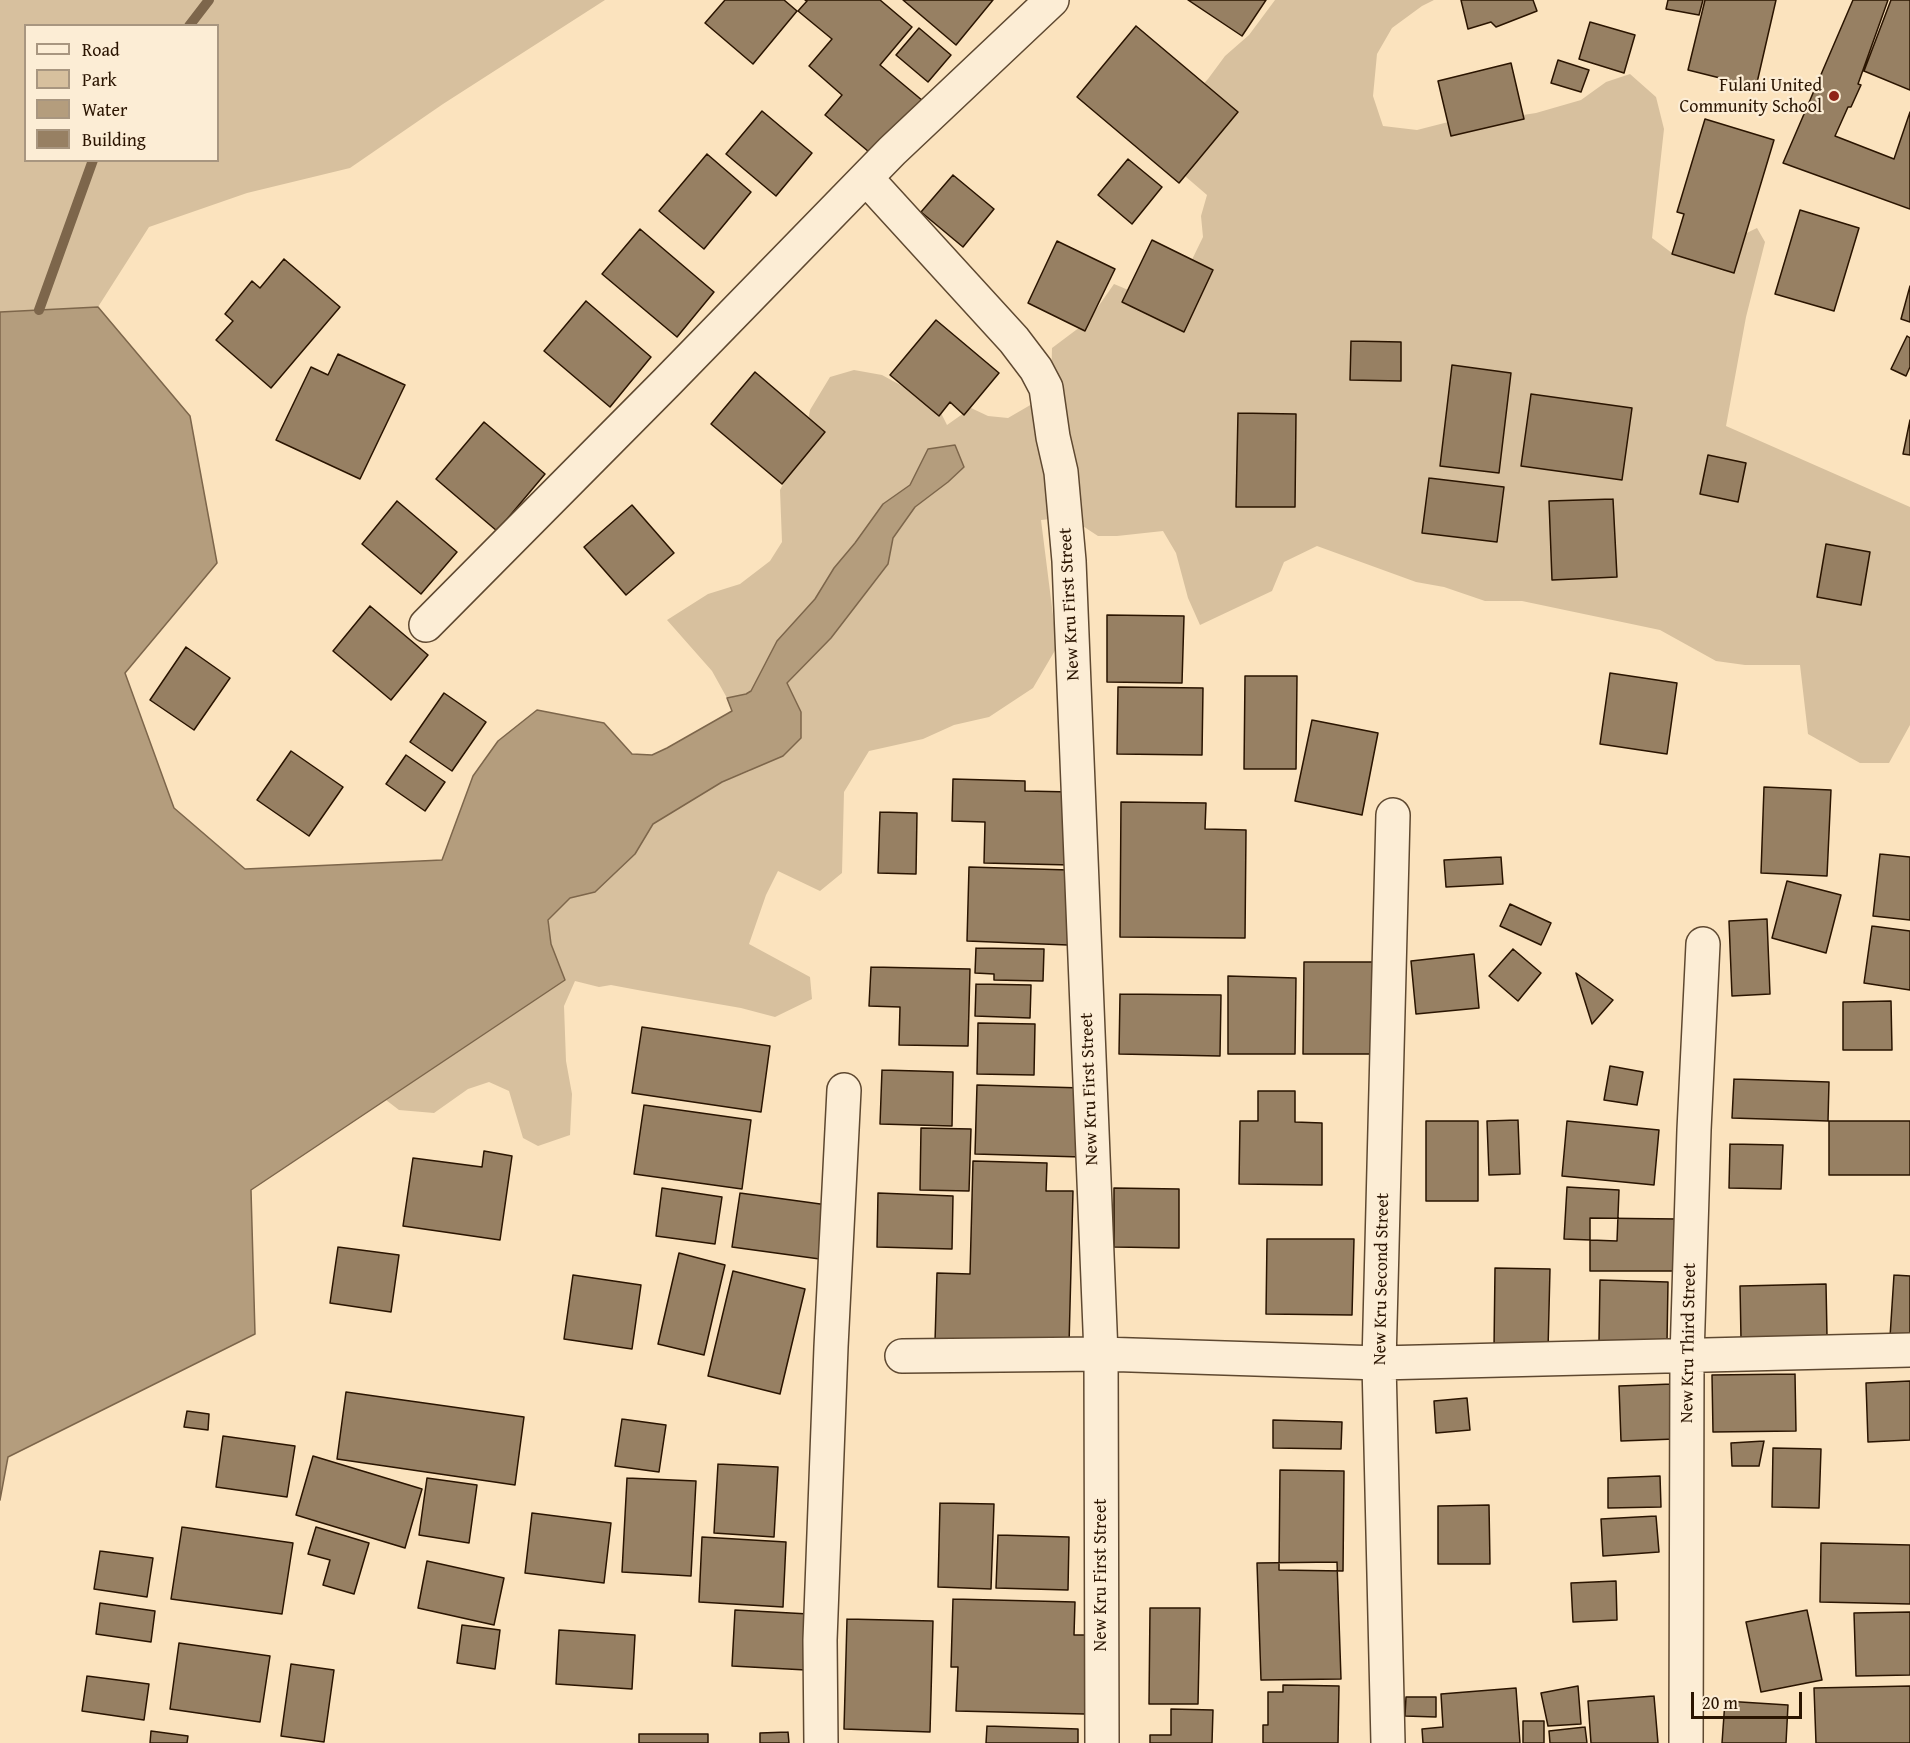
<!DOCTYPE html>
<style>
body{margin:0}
#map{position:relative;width:1910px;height:1743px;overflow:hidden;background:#fbe3be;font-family:"Gentium Book Plus",serif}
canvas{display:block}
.legend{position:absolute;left:24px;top:24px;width:195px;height:138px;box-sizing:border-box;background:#fcedd5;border:2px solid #a89680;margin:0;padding:8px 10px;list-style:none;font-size:18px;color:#2a1400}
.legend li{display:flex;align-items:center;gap:12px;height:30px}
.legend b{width:30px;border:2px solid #a89680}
.scale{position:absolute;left:1691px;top:1692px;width:111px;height:27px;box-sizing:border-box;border:3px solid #2a1400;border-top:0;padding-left:8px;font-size:18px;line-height:21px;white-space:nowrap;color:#2a1400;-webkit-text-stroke:4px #fcedd5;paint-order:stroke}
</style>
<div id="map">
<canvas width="1910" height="1743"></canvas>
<ul class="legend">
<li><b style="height:8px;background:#fcedd5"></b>Road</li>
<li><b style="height:16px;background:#d7c09e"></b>Park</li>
<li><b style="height:16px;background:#b49d7d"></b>Water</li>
<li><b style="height:16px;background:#978063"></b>Building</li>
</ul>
<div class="scale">20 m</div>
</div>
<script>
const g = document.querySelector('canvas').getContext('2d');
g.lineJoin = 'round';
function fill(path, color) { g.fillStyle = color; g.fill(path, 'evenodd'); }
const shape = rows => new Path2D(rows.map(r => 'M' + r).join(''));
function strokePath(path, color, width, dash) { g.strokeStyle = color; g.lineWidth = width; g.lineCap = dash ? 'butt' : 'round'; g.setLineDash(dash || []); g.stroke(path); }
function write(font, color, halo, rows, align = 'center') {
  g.font = font + ' "Gentium Book Plus",serif'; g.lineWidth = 4.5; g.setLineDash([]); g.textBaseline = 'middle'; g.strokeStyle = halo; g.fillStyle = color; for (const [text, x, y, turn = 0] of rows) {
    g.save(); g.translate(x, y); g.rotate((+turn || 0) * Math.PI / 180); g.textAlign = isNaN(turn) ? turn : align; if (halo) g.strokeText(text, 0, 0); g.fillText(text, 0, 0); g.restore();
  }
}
fill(shape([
 [0,0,605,0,443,104,350,168,247,193,149,227,98,307,0,312],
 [26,26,218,26,218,160,26,160],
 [1275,0,1434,0,1422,6,1392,28,1377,54,1373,96,1383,126,1417,130,1460,119,1497,119,1536,113,1581,100,1606,82,1630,74,1656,97,1664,129,1652,238,1672,253,1732,240,1757,228,1765,242,1746,317,1726,426,1910,507,1910,725,1889,763,1860,763,1808,734,1800,665,1745,665,1716,661,1660,630,1522,601,1485,601,1444,587,1416,582,1317,546,1284,562,1272,591,1200,625,1188,598,1176,553,1163,531,1117,536,1098,536,1069,517,1041,520,1057,647,1033,688,989,717,954,725,923,739,869,751,844,792,842,873,820,891,778,871,766,895,749,944,810,977,812,999,775,1017,741,1008,643,991,611,985,599,987,575,981,564,1006,566,1061,572,1094,570,1135,538,1146,523,1138,509,1091,489,1082,468,1089,434,1113,399,1110,386,1100,565,980,551,944,548,921,570,898,595,892,635,854,653,824,722,782,750,771,801,712,787,684,831,638,888,565,893,538,915,507,948,482,964,467,928,449,910,485,883,504,855,543,834,568,815,599,765,663,751,691,747,694,727,698,712,671,667,620,708,594,740,584,770,561,782,542,780,490,802,451,810,410,830,377,854,370,882,375,937,405,947,425,971,408,988,416,1008,418,1051,393,1052,348,1088,321,1114,284,1169,307,1203,237,1201,216,1207,195,1157,152,1158,132,1208,79,1225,56,1249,35]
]), '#d7c09e');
const water = shape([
 [98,307,190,416,217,563,125,673,174,808,245,869,442,860,473,776,498,741,537,710,604,723,632,754,652,755,667,748,732,711,727,698,746,694,751,691,777,641,815,599,834,568,855,543,883,504,910,485,928,449,955,445,964,467,948,482,915,507,893,538,888,564,831,638,787,683,801,712,801,738,783,756,722,782,653,824,635,854,595,892,570,898,548,920,551,944,565,980,251,1190,255,1334,8,1457,0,1500,0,312,98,307]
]);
fill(water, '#b49d7d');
strokePath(water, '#7d664b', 1.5);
strokePath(shape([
 [189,26,209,0],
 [39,310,93,160]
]), '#7d664b', 10);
const building = shape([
 [725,0,784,0,797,11,753,64,705,23,725,0],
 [805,0,880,0,912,27,880,65,923,101,875,157,825,115,842,95,809,66,832,39,798,11,807,1,805,0],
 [903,0,993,0,956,45,903,0],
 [1188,0,1266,0,1242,36,1188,0],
 [1461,0,1533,0,1537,11,1496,27,1491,22,1468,29,1461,0],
 [1668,0,1703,0,1699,15,1666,9,1668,0],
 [1705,0,1776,0,1756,87,1688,70,1705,0],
 [1853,0,1888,0,1858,84,1861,85,1851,107,1848,107,1835,136,1894,159,1910,112,1910,209,1783,163,1853,0],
 [1891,0,1910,0,1910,90,1864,71,1891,0],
 [1590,22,1635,35,1624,73,1579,59,1590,22],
 [1136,26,1238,112,1179,183,1077,97,1136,26],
 [919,28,951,55,928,82,896,55,919,28],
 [1558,60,1589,70,1581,92,1551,83,1558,60],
 [1511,63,1524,119,1451,136,1438,81,1511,63],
 [762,111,812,153,776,196,726,154,762,111],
 [1705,119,1774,140,1734,273,1672,254,1684,214,1677,212,1705,119],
 [707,154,751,192,704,249,659,211,707,154],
 [1128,159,1162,187,1132,224,1098,195,1128,159],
 [953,175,994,209,963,247,921,212,953,175],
 [1800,210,1859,228,1834,311,1775,294,1800,210],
 [640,229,714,292,677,337,602,274,640,229],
 [1152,240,1213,270,1184,332,1122,302,1152,240],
 [1057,241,1115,269,1085,331,1028,303,1057,241],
 [284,259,340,307,271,388,216,340,233,321,225,314,252,281,260,288,284,259],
 [1910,286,1910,322,1901,319,1910,286],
 [586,301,651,357,610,407,544,351,586,301],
 [936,320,999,373,964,415,950,402,939,416,890,375,936,320],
 [1907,336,1910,338,1910,367,1906,376,1891,369,1907,336],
 [1351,341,1401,342,1401,381,1350,380,1351,341],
 [338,354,405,385,360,479,276,440,311,367,328,375,338,354],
 [1452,365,1511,373,1499,473,1440,466,1452,365],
 [755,372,825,432,782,484,711,424,755,372],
 [1531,394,1632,408,1622,480,1521,466,1531,394],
 [1238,413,1296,414,1295,507,1236,507,1238,413],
 [1910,420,1910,455,1903,454,1910,420],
 [484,422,545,474,497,531,436,479,484,422],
 [1708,455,1746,463,1738,502,1700,494,1708,455],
 [1429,478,1504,487,1497,542,1422,533,1429,478],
 [1613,499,1617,577,1552,580,1549,501,1613,499],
 [397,501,457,552,421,594,362,544,397,501],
 [632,505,674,553,626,595,584,547,632,505],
 [1826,544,1870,552,1861,605,1817,597,1826,544],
 [370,606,428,655,391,700,333,651,370,606],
 [1107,615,1184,616,1182,683,1107,682,1107,615],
 [186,647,230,678,194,730,150,700,186,647],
 [1610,673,1677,683,1667,754,1600,744,1610,673],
 [1245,676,1297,676,1296,769,1244,769,1245,676],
 [1118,687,1203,688,1202,755,1117,754,1118,687],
 [444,693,486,722,452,771,410,742,444,693],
 [1312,720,1378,733,1362,815,1295,801,1312,720],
 [291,751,343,787,309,836,257,800,291,751],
 [406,755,445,782,425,811,386,784,406,755],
 [953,779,1025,781,1025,791,1073,792,1071,865,984,863,985,822,952,821,953,779],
 [1764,787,1831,790,1827,876,1761,873,1764,787],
 [1121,802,1206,803,1205,829,1246,830,1245,938,1120,937,1121,802],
 [880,812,917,813,916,874,878,873,880,812],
 [1880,854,1910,857,1910,920,1873,916,1880,854],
 [1501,857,1503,884,1446,887,1444,860,1501,857],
 [969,867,1069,870,1068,945,967,941,969,867],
 [1787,881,1841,895,1826,953,1772,938,1787,881],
 [1510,904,1551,923,1541,945,1500,926,1510,904],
 [1767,919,1770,994,1732,996,1729,921,1767,919],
 [1872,926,1910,931,1910,990,1864,983,1872,926],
 [976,948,1044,949,1043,981,994,980,994,974,975,973,976,948],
 [1513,949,1541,973,1518,1001,1489,976,1513,949],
 [1474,954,1479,1008,1416,1014,1411,961,1474,954],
 [1304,962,1379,962,1379,1054,1303,1054,1304,962],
 [871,967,970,969,968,1046,899,1045,900,1007,869,1006,871,967],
 [1576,973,1613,1000,1592,1024,1576,973],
 [1228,976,1296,978,1295,1054,1228,1054,1228,976],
 [976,984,1031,985,1030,1018,975,1016,976,984],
 [1120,994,1221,995,1220,1056,1119,1054,1120,994],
 [1891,1001,1892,1050,1843,1050,1843,1002,1891,1001],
 [978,1023,1035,1024,1034,1075,977,1074,978,1023],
 [642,1027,770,1046,761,1112,632,1093,642,1027],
 [1610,1066,1643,1072,1637,1105,1604,1100,1610,1066],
 [882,1070,953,1072,952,1126,880,1124,882,1070],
 [1734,1079,1829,1082,1828,1121,1732,1118,1734,1079],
 [977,1085,1083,1088,1082,1157,975,1154,977,1085],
 [1258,1091,1295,1091,1295,1122,1322,1123,1322,1185,1239,1184,1240,1121,1258,1121,1258,1091],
 [644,1105,751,1120,742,1189,634,1174,644,1105],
 [1518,1120,1520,1174,1489,1175,1487,1121,1518,1120],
 [1426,1121,1478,1121,1478,1201,1426,1201,1426,1121],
 [1567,1121,1659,1130,1654,1185,1562,1176,1567,1121],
 [1829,1121,1910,1121,1910,1175,1829,1175,1829,1121],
 [921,1128,971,1129,969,1191,920,1190,921,1128],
 [1730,1144,1783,1145,1781,1189,1729,1188,1730,1144],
 [484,1151,512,1156,500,1240,403,1226,413,1158,482,1167,484,1151],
 [973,1161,1047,1163,1046,1191,1073,1191,1069,1345,935,1342,937,1273,970,1274,973,1161],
 [1567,1187,1619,1190,1617,1241,1564,1239,1567,1187],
 [662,1188,722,1197,715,1244,656,1236,662,1188],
 [1114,1188,1179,1189,1179,1248,1114,1247,1114,1188],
 [740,1193,835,1206,827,1260,732,1247,740,1193],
 [878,1193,953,1196,952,1249,877,1247,878,1193],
 [1590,1218,1678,1219,1678,1271,1590,1271,1590,1218],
 [1267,1239,1354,1239,1352,1315,1266,1314,1267,1239],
 [338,1247,399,1255,391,1312,330,1303,338,1247],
 [679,1253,725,1265,704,1355,658,1344,679,1253],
 [1495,1268,1550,1269,1548,1350,1494,1349,1495,1268],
 [733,1271,805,1289,780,1394,708,1376,733,1271],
 [573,1275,641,1285,632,1349,564,1339,573,1275],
 [1894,1275,1910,1276,1910,1338,1890,1337,1894,1275],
 [1600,1280,1668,1282,1667,1342,1599,1341,1600,1280],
 [1826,1284,1827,1336,1741,1339,1740,1286,1826,1284],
 [1795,1374,1796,1431,1713,1432,1712,1375,1795,1374],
 [1910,1381,1910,1440,1868,1442,1866,1383,1910,1381],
 [1672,1384,1675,1439,1621,1441,1619,1386,1672,1384],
 [346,1392,524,1417,515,1485,337,1459,346,1392],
 [1467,1398,1470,1430,1436,1433,1434,1401,1467,1398],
 [187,1411,209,1414,208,1430,184,1427,187,1411],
 [622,1419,666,1425,659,1472,615,1466,622,1419],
 [1273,1420,1342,1422,1341,1449,1273,1448,1273,1420],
 [223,1436,295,1446,287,1497,216,1487,223,1436],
 [1764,1441,1759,1466,1732,1466,1731,1443,1764,1441],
 [1773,1448,1821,1449,1819,1508,1772,1507,1773,1448],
 [313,1456,422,1489,405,1548,296,1515,313,1456],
 [718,1464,778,1467,774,1537,714,1533,718,1464],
 [1280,1470,1344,1471,1343,1571,1279,1570,1280,1470],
 [1660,1476,1661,1507,1608,1508,1608,1478,1660,1476],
 [427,1478,477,1485,469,1543,419,1535,427,1478],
 [627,1478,696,1481,691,1576,622,1572,627,1478],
 [940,1503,994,1504,991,1589,938,1587,940,1503],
 [1489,1505,1490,1564,1438,1564,1438,1506,1489,1505],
 [532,1513,611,1523,604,1583,525,1573,532,1513],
 [1656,1516,1659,1552,1603,1556,1601,1519,1656,1516],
 [182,1527,293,1543,282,1614,171,1599,182,1527],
 [316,1527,369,1543,354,1594,323,1585,330,1560,308,1554,316,1527],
 [998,1535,1069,1537,1068,1590,996,1588,998,1535],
 [702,1537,786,1542,783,1607,699,1602,702,1537],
 [1821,1543,1910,1545,1910,1604,1820,1602,1821,1543],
 [100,1551,153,1558,147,1597,94,1589,100,1551],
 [427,1561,504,1578,494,1625,418,1608,427,1561],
 [1337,1562,1341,1679,1261,1680,1257,1563,1337,1562],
 [1616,1581,1617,1620,1573,1622,1571,1583,1616,1581],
 [953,1599,1075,1602,1074,1635,1088,1635,1085,1714,956,1711,958,1667,951,1667,953,1599],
 [100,1603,155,1611,151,1642,96,1634,100,1603],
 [1150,1608,1200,1608,1198,1704,1149,1704,1150,1608],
 [735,1610,809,1614,806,1670,732,1666,735,1610],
 [1807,1610,1822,1680,1761,1692,1746,1622,1807,1610],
 [1910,1612,1910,1675,1856,1676,1854,1613,1910,1612],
 [847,1619,933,1621,930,1732,844,1729,847,1619],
 [462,1625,500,1630,495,1669,457,1663,462,1625],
 [559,1630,635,1635,632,1689,556,1684,559,1630],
 [179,1643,270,1656,260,1722,170,1709,179,1643],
 [291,1664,334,1670,324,1742,281,1736,291,1664],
 [87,1676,149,1684,144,1720,82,1711,87,1676],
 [1283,1685,1339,1686,1338,1743,1263,1743,1263,1725,1268,1725,1268,1692,1283,1692,1283,1685],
 [1578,1686,1581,1724,1548,1726,1541,1693,1578,1686],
 [1910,1686,1910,1743,1816,1743,1814,1688,1910,1686],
 [1516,1688,1520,1743,1423,1743,1422,1729,1443,1727,1441,1694,1516,1688],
 [1654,1696,1658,1743,1591,1743,1588,1701,1654,1696],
 [1406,1697,1436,1697,1436,1717,1405,1716,1406,1697],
 [1725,1701,1788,1705,1786,1743,1722,1743,1725,1701],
 [1171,1709,1213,1710,1212,1743,1150,1743,1150,1735,1171,1735,1171,1709],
 [1523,1721,1544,1721,1544,1743,1523,1743,1523,1721],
 [987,1726,1078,1729,1078,1743,986,1743,987,1726],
 [1585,1727,1587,1743,1550,1743,1549,1731,1585,1727],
 [151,1731,188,1736,187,1743,150,1743,151,1731],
 [788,1732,789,1743,760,1743,760,1733,788,1732],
 [639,1734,708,1734,708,1743,639,1743,639,1734]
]);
fill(building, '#978063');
strokePath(building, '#2a1400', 1.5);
const minor = shape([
 [866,178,1014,340,1036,369,1046,388,1053,437,1061,472,1069,561,1101,1354,1102,1743],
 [426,625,667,382,892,151,1052,0],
 [902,1356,1101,1354,1379,1363,1910,1350],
 [821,1743,820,1640,831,1347,844,1090],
 [1388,1743,1379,1363,1393,815],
 [1686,1743,1687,1357,1694,1130,1703,944]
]);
strokePath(minor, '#5e4830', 36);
strokePath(minor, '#fcedd5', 33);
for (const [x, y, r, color] of [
 [1834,96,6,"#8f2418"]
]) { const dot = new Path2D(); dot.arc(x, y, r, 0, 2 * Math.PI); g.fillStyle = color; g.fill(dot); strokePath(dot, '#fcedd5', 2); }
write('18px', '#2a1400', '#fcedd5', [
 ["Fulani United",1822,86],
 ["Community School",1822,107]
], 'right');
write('18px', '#2a1400', '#fcedd5', [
 ["New Kru First Street",1070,604,-93],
 ["New Kru First Street",1090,1089,-92],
 ["New Kru Second Street",1382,1279,-89],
 ["New Kru Third Street",1689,1343,-89],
 ["New Kru First Street",1101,1575,-90]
]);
</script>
